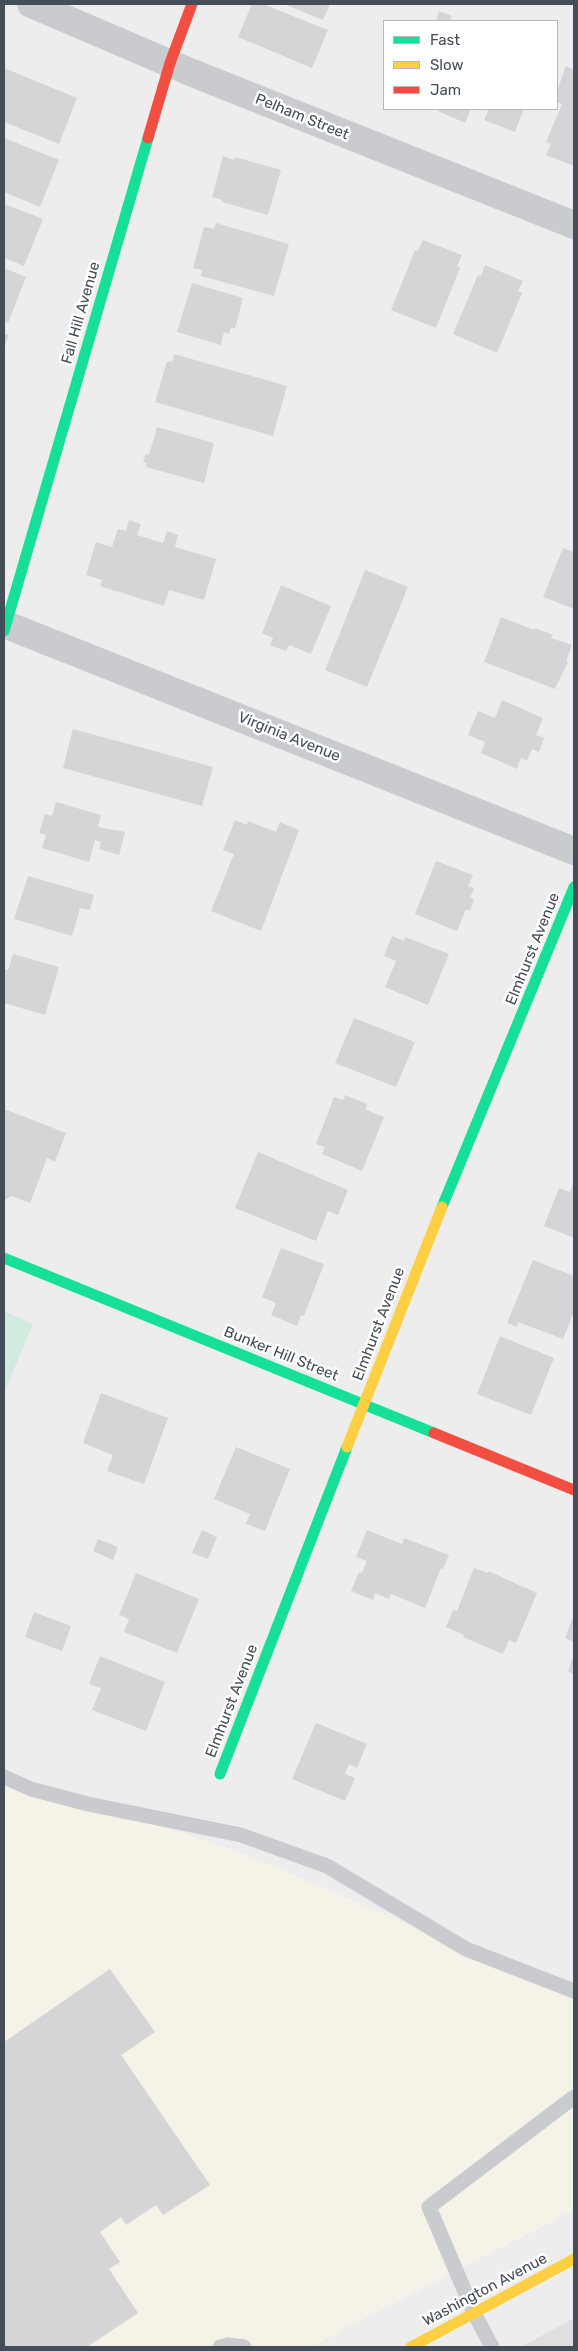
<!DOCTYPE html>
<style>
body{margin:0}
#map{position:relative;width:578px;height:2351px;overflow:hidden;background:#eeeded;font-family:Rubik,sans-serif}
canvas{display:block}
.frame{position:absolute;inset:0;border:5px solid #454d58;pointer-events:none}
.legend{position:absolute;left:383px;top:20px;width:175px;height:90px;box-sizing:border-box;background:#fff;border:1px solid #b5b8bc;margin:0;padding:6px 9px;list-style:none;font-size:15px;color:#454d58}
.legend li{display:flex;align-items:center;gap:10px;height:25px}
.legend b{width:25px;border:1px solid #b5b8bc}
</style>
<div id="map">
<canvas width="578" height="2351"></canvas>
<div class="frame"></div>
<ul class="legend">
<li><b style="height:6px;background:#16e098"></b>Fast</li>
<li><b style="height:6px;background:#ffcf43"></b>Slow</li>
<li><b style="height:6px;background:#f24e42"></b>Jam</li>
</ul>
</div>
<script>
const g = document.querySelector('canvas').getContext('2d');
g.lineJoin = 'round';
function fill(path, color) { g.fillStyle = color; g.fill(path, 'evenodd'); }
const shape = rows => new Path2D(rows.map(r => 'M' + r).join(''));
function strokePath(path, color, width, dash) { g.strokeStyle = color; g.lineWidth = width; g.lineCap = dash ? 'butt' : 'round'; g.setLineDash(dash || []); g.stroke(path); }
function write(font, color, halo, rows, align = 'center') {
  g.font = font + ' Rubik,sans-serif'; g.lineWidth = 5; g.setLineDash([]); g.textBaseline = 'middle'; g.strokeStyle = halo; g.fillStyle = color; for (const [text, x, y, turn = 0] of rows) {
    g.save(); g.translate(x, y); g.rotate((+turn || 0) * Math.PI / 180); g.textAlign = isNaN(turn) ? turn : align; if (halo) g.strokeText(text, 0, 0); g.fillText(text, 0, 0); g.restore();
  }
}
fill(shape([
 [4,1771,252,1857,574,1996,574,2210,310,2347,4,2347]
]), '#f5f2e8');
fill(shape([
 [574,2318,574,2347,521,2347]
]), '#e0dede');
fill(shape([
 [4,1311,33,1324,4,1393]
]), '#d1ecdf');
fill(shape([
 [252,4,263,4,328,30,312,68,238,37],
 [284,4,330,4,323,20],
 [439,11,452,16,450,21,436,21],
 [566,66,574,70,574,166,546,155,551,144,546,142,562,104,557,102,557,91],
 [4,68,77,98,59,144,4,122],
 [439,109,471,109,465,123,438,111],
 [489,109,524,109,515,132,484,120],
 [4,138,59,160,40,207,4,192],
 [223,156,234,160,235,157,281,170,268,215,222,202,222,200,212,197],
 [4,204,43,219,24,266,4,258],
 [216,223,289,244,274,296,201,276,202,270,193,268,204,227,214,229],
 [423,240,462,255,457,266,460,268,436,328,391,310,415,250,418,251],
 [485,265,523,281,518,291,522,293,497,353,453,334,478,275,481,276],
 [4,268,26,277,8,323,4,322],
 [192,283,243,298,235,329,231,327,229,334,224,332,221,345,177,332],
 [4,333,9,335,4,348],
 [174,354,287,386,273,436,155,402,167,361,172,362],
 [157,427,214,443,204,483,146,467,147,463,143,462,146,454,149,455],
 [129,520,141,524,137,535,163,543,167,531,178,535,175,547,216,559,204,600,169,590,164,606,100,586,102,580,86,575,96,542,112,547,118,529,126,531],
 [563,548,574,552,574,609,543,597],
 [365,570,408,587,367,687,325,670],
 [281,585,331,606,311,654,289,645,286,651,270,645,273,638,262,633],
 [501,617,534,630,535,628,553,635,551,638,572,645,566,661,568,662,555,689,484,662],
 [502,700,543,718,536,735,544,738,539,752,532,749,527,761,521,758,517,769,481,753,485,742,468,735,478,711,495,718],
 [73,729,213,767,202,806,63,768],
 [56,802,101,815,98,827,125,832,119,855,99,849,101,842,95,840,89,862,42,848,46,835,39,833,45,814,52,816],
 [235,820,247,825,248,821,276,832,280,822,299,830,261,931,211,911,234,854,223,850],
 [436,861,473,875,468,886,474,888,470,898,474,899,470,911,466,909,457,931,415,914],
 [28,876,94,895,90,910,80,908,72,936,14,919],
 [392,936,404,941,405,937,449,954,428,1005,385,987,396,961,384,956],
 [13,954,59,967,45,1015,4,1003,4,969,8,970],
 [354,1018,415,1042,396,1087,335,1063],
 [345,1095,367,1104,366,1110,384,1117,362,1171,322,1154,325,1147,316,1144,334,1097,343,1100],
 [4,1109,66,1133,55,1162,47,1158,30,1203,12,1196,4,1200],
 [258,1152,348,1190,338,1215,328,1211,316,1241,235,1208],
 [574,1181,574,1238,544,1226,559,1188,570,1192],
 [281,1248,324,1264,304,1316,301,1315,297,1326,271,1315,276,1303,262,1297],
 [533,1260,574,1276,574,1311,563,1339,518,1322,517,1327,507,1323],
 [500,1336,554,1358,531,1415,477,1394],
 [101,1393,168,1418,144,1484,107,1471,113,1455,83,1443],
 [236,1447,290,1469,265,1531,246,1524,250,1514,214,1499],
 [202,1530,217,1537,208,1559,192,1553],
 [367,1530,402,1544,404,1538,449,1555,443,1569,441,1568,425,1608,391,1594,389,1599,375,1593,373,1600,351,1591,359,1572,362,1573,367,1561,356,1557],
 [98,1539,118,1547,113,1560,93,1551],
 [474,1568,488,1573,488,1571,537,1593,516,1643,509,1640,503,1654,463,1637,464,1635,446,1627,453,1610,457,1611],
 [136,1573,199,1599,177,1653,124,1632,129,1619,119,1615],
 [34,1612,71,1626,62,1651,25,1637],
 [574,1614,574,1642,565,1638],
 [574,1655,574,1674,568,1671],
 [100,1656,165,1682,146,1731,92,1710,101,1688,89,1684],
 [316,1723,367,1744,357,1768,349,1764,345,1774,355,1778,345,1801,292,1779],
 [110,1969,155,2032,121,2055,210,2185,163,2215,156,2205,126,2225,121,2217,100,2232,120,2262,109,2269,138,2313,87,2347,4,2347,4,2042]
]), '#d5d5d7');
strokePath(shape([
 [4,1777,31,1789,88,1804,241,1835,327,1866,466,1949,574,1991],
 [220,2347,228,2345,244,2347],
 [492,2347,474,2313,429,2207,574,2097]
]), '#c9cbce', 15);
strokePath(shape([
 [31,4,190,72,574,225],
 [4,624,574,851]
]), '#c9cbce', 28);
strokePath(shape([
 [4,631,148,138],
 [442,1207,574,887],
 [4,1258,434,1433],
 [220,1774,347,1447]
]), '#16e098', 11);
strokePath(shape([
 [347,1447,442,1207],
 [411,2347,574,2259]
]), '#ffcf43', 11);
strokePath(shape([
 [148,138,170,63,192,4],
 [434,1433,574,1490]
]), '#f24e42', 11);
write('15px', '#454d58', '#fff', [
 ["Pelham Street",302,117,22],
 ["Fall Hill Avenue",81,313,-74],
 ["Virginia Avenue",289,737,22],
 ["Elmhurst Avenue",533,949,-68],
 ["Elmhurst Avenue",379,1324,-69],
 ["Bunker Hill Street",281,1354,22],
 ["Elmhurst Avenue",232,1701,-69],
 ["Washington Avenue",485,2290,-28]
]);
</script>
